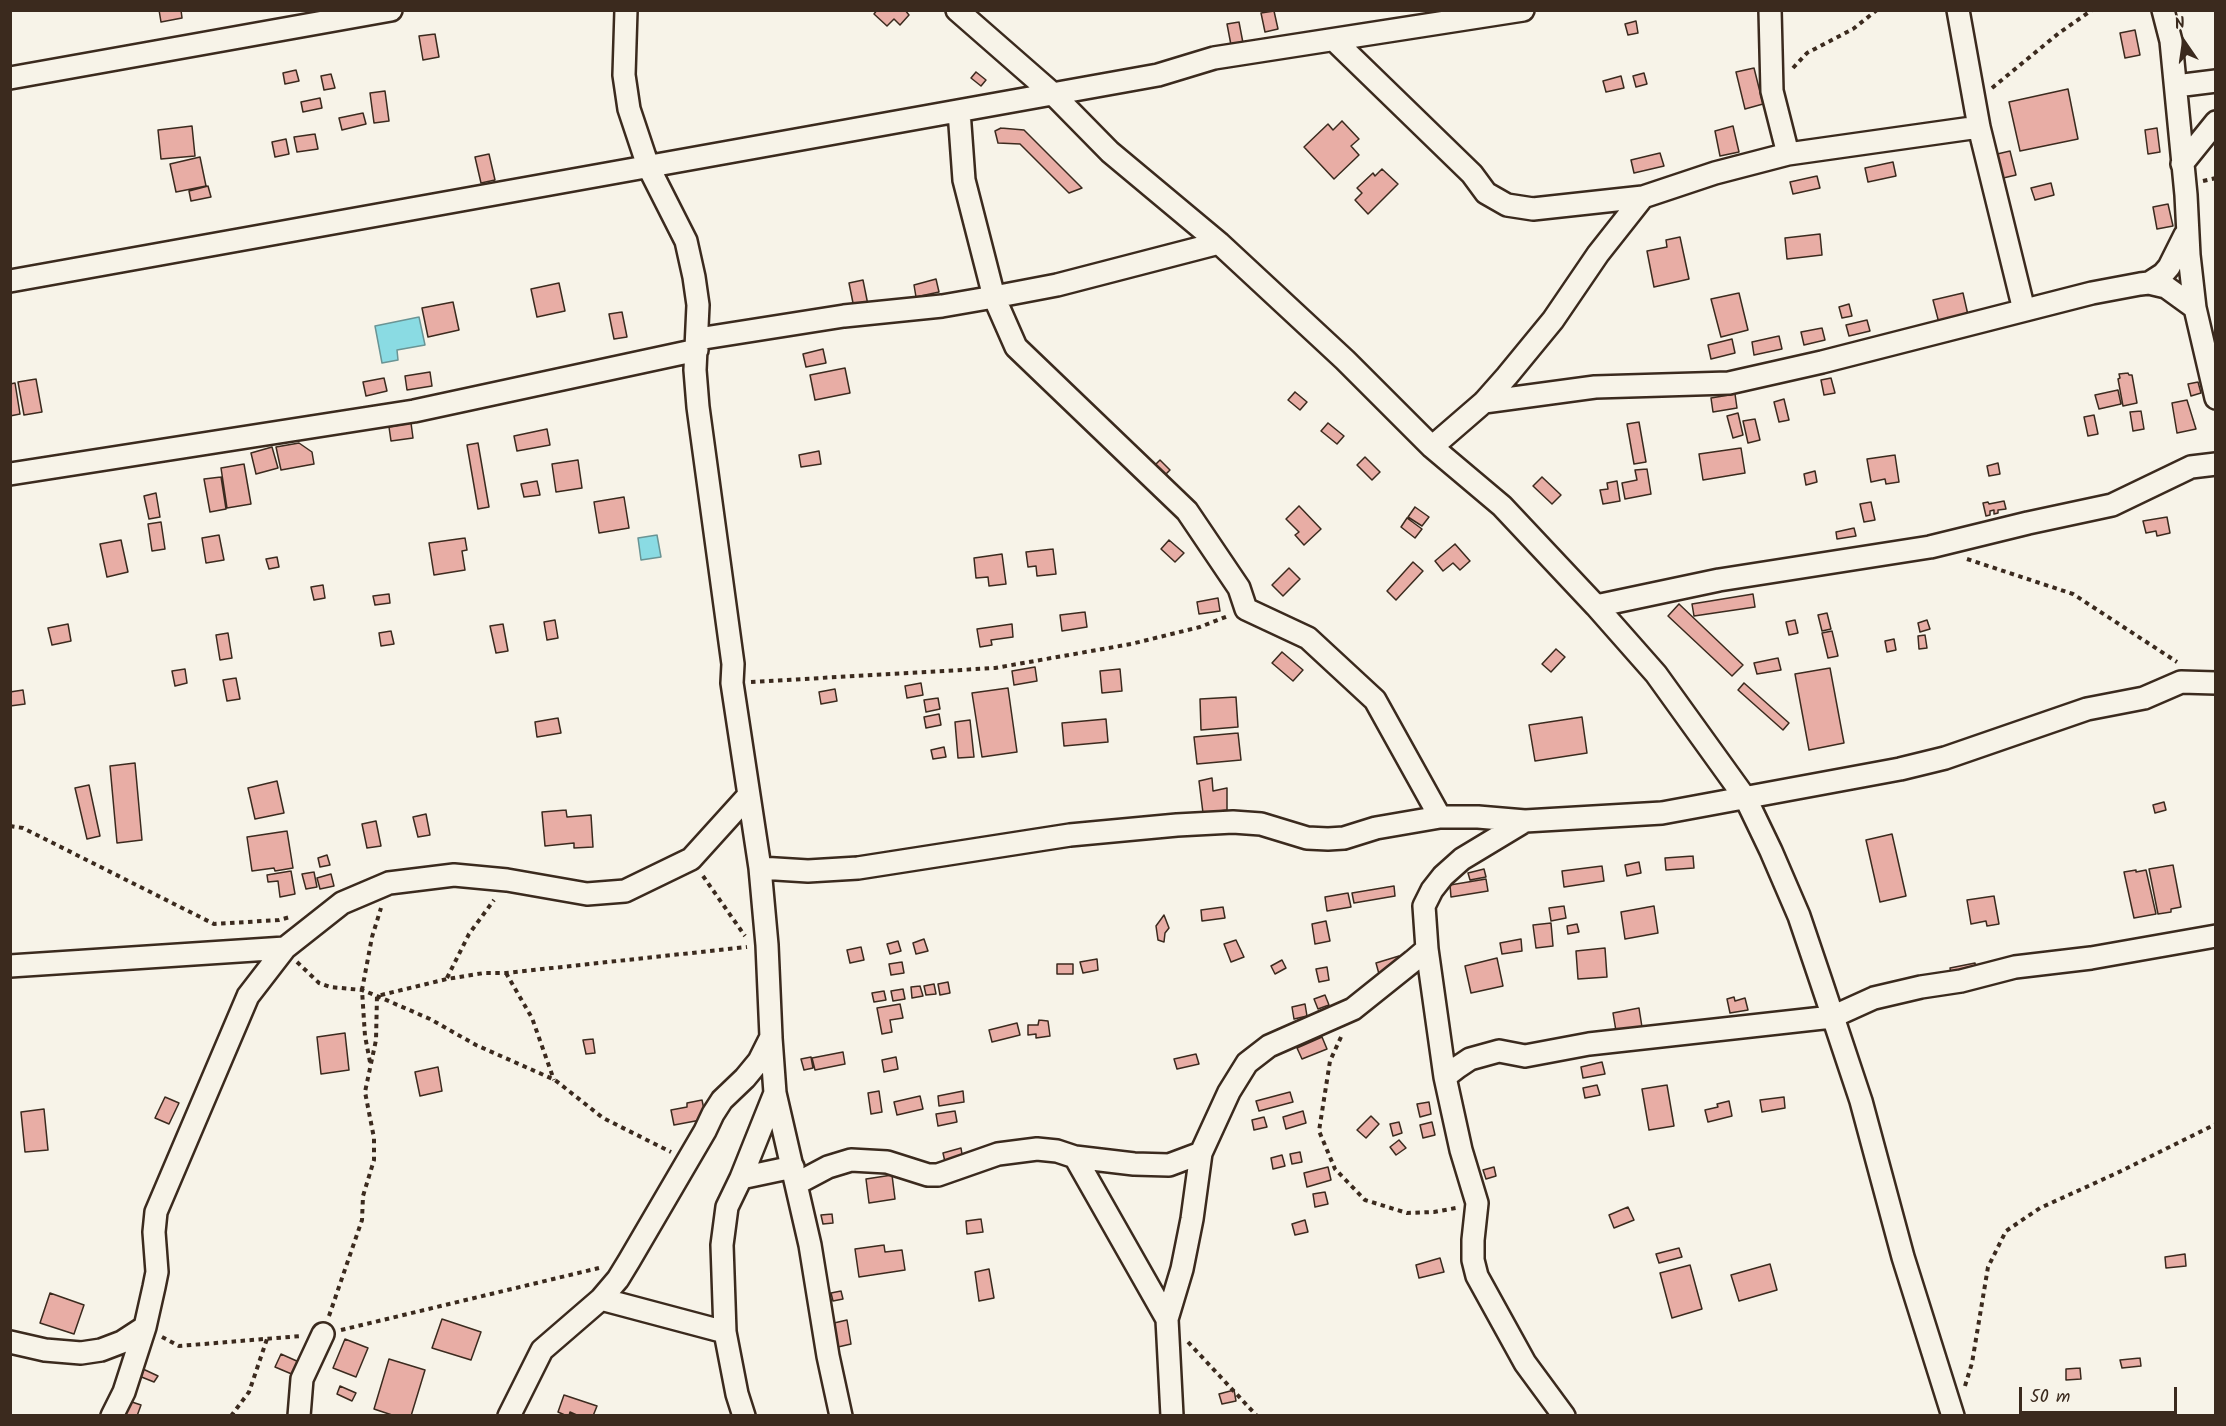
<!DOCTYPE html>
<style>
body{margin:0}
#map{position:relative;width:2226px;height:1426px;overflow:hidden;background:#f7f3e8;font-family:Kalam,sans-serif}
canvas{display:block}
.frame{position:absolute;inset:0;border:12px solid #3b2a1e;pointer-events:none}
.north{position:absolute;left:2154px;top:12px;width:60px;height:60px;-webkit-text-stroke:4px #f7f3e8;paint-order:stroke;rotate:347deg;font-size:16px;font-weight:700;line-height:24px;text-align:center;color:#3b2a1e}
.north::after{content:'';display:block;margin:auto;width:21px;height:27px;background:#3b2a1e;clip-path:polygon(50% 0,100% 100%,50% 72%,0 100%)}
.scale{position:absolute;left:2019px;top:1387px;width:158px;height:27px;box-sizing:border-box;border:3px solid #3b2a1e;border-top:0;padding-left:8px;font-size:18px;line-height:21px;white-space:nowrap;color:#3b2a1e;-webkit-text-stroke:4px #f7f3e8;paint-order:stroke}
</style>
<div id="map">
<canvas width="2226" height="1426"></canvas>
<div class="frame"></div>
<div class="north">N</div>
<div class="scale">50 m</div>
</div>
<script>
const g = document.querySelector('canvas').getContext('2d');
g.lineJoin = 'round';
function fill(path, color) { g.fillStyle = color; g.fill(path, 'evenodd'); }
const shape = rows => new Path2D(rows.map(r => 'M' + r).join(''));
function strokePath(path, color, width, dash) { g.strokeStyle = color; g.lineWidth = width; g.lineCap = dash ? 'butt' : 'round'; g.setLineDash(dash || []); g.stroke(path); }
const water = shape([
 [419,317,425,345,397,350,398,360,382,363,375,326,419,317],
 [657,535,661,557,641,560,638,538,657,535]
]);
fill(water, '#8adbe3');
strokePath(water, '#6a9494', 1.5);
const building = shape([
 [159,10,181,10,182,18,161,22,159,10],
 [877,10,905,10,909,15,900,25,894,19,887,26,874,14,877,10],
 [1274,11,1278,29,1265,32,1261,13,1274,11],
 [1636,21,1638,33,1628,35,1625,24,1636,21],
 [1239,22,1243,43,1231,45,1227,24,1239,22],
 [2135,30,2140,55,2125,58,2120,33,2135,30],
 [435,34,439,57,423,60,419,36,435,34],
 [1754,68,1763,104,1745,109,1736,72,1754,68],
 [296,70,299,81,285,84,283,73,296,70],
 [976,72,986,80,981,86,971,78,976,72],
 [1644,73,1647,84,1636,87,1633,76,1644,73],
 [331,74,335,88,324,90,321,76,331,74],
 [1621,76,1624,88,1606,92,1603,81,1621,76],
 [2068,89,2078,139,2020,151,2009,102,2068,89],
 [385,91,389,121,374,123,370,93,385,91],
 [320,98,322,108,303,112,301,102,320,98],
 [363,113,366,124,342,130,339,118,363,113],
 [1342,121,1359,139,1351,146,1359,155,1334,179,1304,147,1328,124,1333,130,1342,121],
 [192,126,195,156,161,159,158,130,192,126],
 [1733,126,1739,152,1720,156,1715,131,1733,126],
 [1001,128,1024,130,1082,188,1069,193,1020,144,998,143,995,131,1001,128],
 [2157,128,2160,152,2148,154,2145,130,2157,128],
 [315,134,318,149,297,152,294,137,315,134],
 [286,139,289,154,275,157,272,142,286,139],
 [2010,151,2016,175,1999,179,1993,155,2010,151],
 [1660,153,1664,166,1634,173,1631,160,1660,153],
 [489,154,495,180,481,183,475,157,489,154],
 [200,157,206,186,176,192,170,164,200,157],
 [1893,162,1896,176,1868,182,1865,168,1893,162],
 [1382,169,1398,184,1368,214,1355,200,1362,193,1357,188,1373,173,1375,176,1382,169],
 [1817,176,1820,188,1793,194,1790,182,1817,176],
 [2051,183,2054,195,2035,200,2031,188,2051,183],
 [208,186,211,197,191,201,189,191,208,186],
 [2168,204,2173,226,2157,229,2153,207,2168,204],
 [1820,234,1822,255,1787,259,1785,238,1820,234],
 [1680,237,1689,279,1654,287,1647,251,1667,247,1666,240,1680,237],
 [936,279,939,292,916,297,914,285,936,279],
 [863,280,868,305,854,308,849,283,863,280],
 [559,283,565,311,537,317,531,289,559,283],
 [1739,293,1748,330,1721,337,1711,299,1739,293],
 [1963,293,1968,315,1939,323,1933,300,1963,293],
 [453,302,459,330,428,337,422,308,453,302],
 [1849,304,1852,316,1842,318,1839,307,1849,304],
 [622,312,627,337,614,339,609,314,622,312],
 [1867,320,1870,331,1849,336,1846,325,1867,320],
 [1822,328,1825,340,1804,345,1801,332,1822,328],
 [1779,336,1782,349,1754,355,1752,342,1779,336],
 [1732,339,1735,353,1711,359,1708,345,1732,339],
 [823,349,826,363,806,367,803,354,823,349],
 [845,368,850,393,815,400,810,375,845,368],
 [430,372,432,386,407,390,405,376,430,372],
 [2128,373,2129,375,2132,375,2137,403,2123,406,2118,379,2120,378,2119,374,2128,373],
 [384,378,387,391,366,396,363,382,384,378],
 [1831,378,1835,393,1824,395,1821,380,1831,378],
 [36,379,42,412,24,415,18,382,36,379],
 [2198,382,2201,393,2191,396,2188,384,2198,382],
 [15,383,20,414,10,416,10,384,15,383],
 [2118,390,2121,404,2099,409,2095,395,2118,390],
 [1295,392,1307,402,1300,410,1288,400,1295,392],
 [1735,394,1737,408,1713,412,1711,398,1735,394],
 [1784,399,1789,420,1779,422,1774,402,1784,399],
 [2187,400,2196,429,2177,433,2172,403,2187,400],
 [2141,411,2144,429,2133,431,2130,412,2141,411],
 [1738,413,1743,435,1733,438,1727,416,1738,413],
 [2094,415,2098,434,2088,436,2084,417,2094,415],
 [1755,419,1760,440,1748,443,1743,421,1755,419],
 [1639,422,1646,462,1634,464,1627,424,1639,422],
 [411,423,413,438,391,441,389,427,411,423],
 [1328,423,1344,436,1337,444,1321,431,1328,423],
 [547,429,550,445,517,451,514,436,547,429],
 [299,443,312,452,314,464,281,470,276,447,299,443],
 [478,443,489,507,478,509,467,445,478,443],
 [272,447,278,468,256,474,251,453,272,447],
 [1741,448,1745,473,1703,480,1699,454,1741,448],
 [819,451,821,464,801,467,799,455,819,451],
 [1895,455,1899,482,1886,484,1885,479,1871,482,1867,459,1895,455],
 [1365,457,1380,472,1372,480,1357,465,1365,457],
 [578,460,582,488,556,492,552,464,578,460],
 [1160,460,1170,470,1161,479,1151,469,1160,460],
 [1998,463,2000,474,1989,476,1987,466,1998,463],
 [244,464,251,504,227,508,221,468,244,464],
 [1647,469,1651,494,1625,499,1622,483,1637,480,1635,470,1647,469],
 [1815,471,1817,482,1806,485,1804,474,1815,471],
 [221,477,226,509,210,512,204,479,221,477],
 [1542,477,1561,495,1552,504,1533,486,1542,477],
 [537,481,540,495,524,497,521,484,537,481],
 [1617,481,1620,501,1603,504,1600,490,1608,489,1607,483,1617,481],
 [156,493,160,517,149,519,144,496,156,493],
 [624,497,629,528,599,533,594,502,624,497],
 [2004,501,2006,509,1998,510,1998,513,1994,514,1994,510,1990,511,1990,515,1986,516,1983,503,1988,502,1989,504,2004,501],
 [1871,502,1875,520,1864,522,1860,504,1871,502],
 [1299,506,1321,529,1304,545,1295,535,1299,532,1286,519,1299,506],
 [1415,507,1429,517,1422,526,1408,517,1415,507],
 [2167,517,2170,533,2157,536,2156,531,2146,533,2143,521,2167,517],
 [1407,518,1422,529,1415,538,1401,527,1407,518],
 [161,522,165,549,152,551,148,524,161,522],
 [1854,528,1856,536,1837,539,1836,532,1854,528],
 [219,535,224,560,206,563,202,538,219,535],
 [465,538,467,550,462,551,465,570,434,575,429,543,465,538],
 [121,540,128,572,107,577,100,544,121,540],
 [1169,540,1184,553,1175,562,1161,549,1169,540],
 [1455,544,1470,561,1460,570,1453,563,1443,571,1435,561,1455,544],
 [1053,549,1056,574,1037,576,1036,566,1028,567,1026,552,1053,549],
 [1002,554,1006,584,989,586,988,577,976,578,974,558,1002,554],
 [277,557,279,567,269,569,266,559,277,557],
 [1413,562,1423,571,1396,600,1387,591,1413,562],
 [1289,568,1300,579,1283,596,1272,585,1289,568],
 [323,585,325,598,314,600,311,587,323,585],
 [389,594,390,603,375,605,373,596,389,594],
 [1753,594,1755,607,1694,616,1692,604,1753,594],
 [1218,598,1220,611,1199,614,1197,602,1218,598],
 [1679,604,1743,665,1732,676,1668,616,1679,604],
 [1085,612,1087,627,1062,631,1060,615,1085,612],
 [1827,613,1831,629,1822,631,1818,615,1827,613],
 [555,620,558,638,547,640,544,622,555,620],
 [1795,620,1798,633,1789,635,1786,622,1795,620],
 [1927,620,1930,629,1920,632,1918,623,1927,620],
 [68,624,71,641,52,645,48,628,68,624],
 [503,624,508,651,496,653,490,626,503,624],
 [1012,624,1013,637,991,640,992,645,980,647,977,629,1012,624],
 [391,631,394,644,381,646,379,633,391,631],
 [1832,631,1838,656,1828,658,1822,633,1832,631],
 [228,633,232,658,220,660,216,635,228,633],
 [1925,635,1927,648,1919,649,1918,636,1925,635],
 [1894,639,1896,650,1887,652,1885,641,1894,639],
 [1556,649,1565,657,1551,672,1542,664,1556,649],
 [1282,652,1303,670,1293,681,1272,663,1282,652],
 [1778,658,1781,670,1757,674,1754,663,1778,658],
 [1035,667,1037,681,1014,685,1012,671,1035,667],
 [1830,668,1844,743,1809,750,1795,674,1830,668],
 [185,669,187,683,175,686,172,671,185,669],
 [1120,669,1122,691,1102,693,1100,671,1120,669],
 [236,678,240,699,227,701,223,680,236,678],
 [921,683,923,695,907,698,905,686,921,683],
 [1744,683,1789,723,1783,730,1738,690,1744,683],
 [1008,688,1017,752,982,757,972,693,1008,688],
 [835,689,837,701,821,704,819,692,835,689],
 [23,690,25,704,10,706,10,692,23,690],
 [1236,697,1238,727,1201,730,1200,699,1236,697],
 [938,698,940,709,926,712,924,700,938,698],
 [939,714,941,725,926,728,924,717,939,714],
 [1582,717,1587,753,1535,761,1529,725,1582,717],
 [558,718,561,733,537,737,535,722,558,718],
 [1106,719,1108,742,1064,746,1062,723,1106,719],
 [970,720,974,757,958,758,955,722,970,720],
 [1238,733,1241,760,1197,764,1194,737,1238,733],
 [944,747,946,757,933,759,931,750,944,747],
 [135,763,142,840,117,843,110,766,135,763],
 [1212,778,1213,791,1227,788,1227,810,1203,813,1199,781,1212,778],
 [277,781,284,813,255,819,248,788,277,781],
 [89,785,100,836,87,839,75,788,89,785],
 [2164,802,2166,810,2155,813,2153,805,2164,802],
 [566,810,567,817,591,815,593,847,574,848,574,843,545,846,542,812,566,810],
 [426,814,430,835,418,837,413,817,426,814],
 [376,821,381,846,367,848,362,824,376,821],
 [287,831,293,868,275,871,274,868,252,871,247,837,287,831],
 [1892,834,1906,896,1880,902,1866,840,1892,834],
 [327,855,330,865,320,867,318,858,327,855],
 [1693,856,1694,868,1666,870,1665,858,1693,856],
 [1639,862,1641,873,1627,876,1625,865,1639,862],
 [2173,865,2181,907,2171,909,2171,912,2158,914,2149,869,2173,865],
 [1602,866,1604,881,1564,887,1562,871,1602,866],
 [1484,869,1486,877,1470,880,1468,873,1484,869],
 [2136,870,2136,872,2146,870,2156,914,2134,918,2124,872,2136,870],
 [291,871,295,894,280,897,278,881,268,882,267,875,291,871],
 [314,872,317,887,306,889,302,874,314,872],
 [331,874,334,886,320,889,317,878,331,874],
 [1486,879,1488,891,1451,897,1450,885,1486,879],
 [1394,886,1395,896,1354,903,1352,893,1394,886],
 [1348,893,1351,907,1327,911,1325,897,1348,893],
 [1994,896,1999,924,1987,926,1986,921,1971,924,1967,900,1994,896],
 [1564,906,1566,918,1551,921,1549,908,1564,906],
 [1654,906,1658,933,1625,939,1621,912,1654,906],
 [1223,907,1225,918,1202,921,1201,910,1223,907],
 [1164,915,1169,928,1165,933,1164,942,1158,940,1156,926,1164,915],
 [1326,921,1330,941,1315,944,1312,924,1326,921],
 [1551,923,1553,946,1536,948,1533,925,1551,923],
 [1577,924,1579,932,1568,934,1567,926,1577,924],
 [924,939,928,951,916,954,913,943,924,939],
 [1521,939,1522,951,1502,954,1500,943,1521,939],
 [1236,940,1244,957,1231,962,1224,944,1236,940],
 [898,941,901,951,890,954,887,944,898,941],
 [861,947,864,960,850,963,847,950,861,947],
 [1605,948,1607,977,1578,979,1576,951,1605,948],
 [1399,956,1402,967,1379,974,1376,963,1399,956],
 [1497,958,1503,986,1471,993,1465,966,1497,958],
 [1097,959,1098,970,1083,973,1080,962,1097,959],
 [1282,960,1286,968,1275,974,1271,966,1282,960],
 [902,962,904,973,891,975,889,964,902,962],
 [1975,963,1976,968,1952,980,1950,968,1975,963],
 [1057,964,1073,964,1073,974,1057,974,1057,964],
 [1327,967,1329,980,1319,982,1316,969,1327,967],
 [948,982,950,993,940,995,938,984,948,982],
 [934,984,936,994,926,995,924,986,934,984],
 [920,986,923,996,912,998,911,987,920,986],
 [903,989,905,999,893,1001,891,991,903,989],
 [884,991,886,1000,874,1002,872,993,884,991],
 [1325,995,1329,1005,1318,1009,1314,999,1325,995],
 [1734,997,1735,1001,1745,998,1748,1010,1730,1013,1727,999,1734,997],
 [900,1004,903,1018,890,1020,892,1032,882,1034,877,1008,900,1004],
 [1305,1004,1307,1016,1294,1019,1292,1007,1305,1004],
 [1639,1008,1642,1027,1616,1031,1613,1013,1639,1008],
 [1039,1020,1048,1021,1050,1036,1036,1038,1036,1034,1028,1035,1028,1025,1038,1025,1039,1020],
 [1017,1023,1020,1035,992,1042,989,1030,1017,1023],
 [345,1033,349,1070,321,1074,317,1037,345,1033],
 [1322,1037,1327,1049,1302,1059,1297,1048,1322,1037],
 [593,1039,595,1053,586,1054,583,1040,593,1039],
 [843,1052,845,1064,815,1070,812,1058,843,1052],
 [1196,1054,1199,1064,1177,1069,1174,1059,1196,1054],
 [811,1057,813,1068,804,1070,801,1059,811,1057],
 [896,1057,898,1069,884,1072,882,1060,896,1057],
 [1602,1062,1605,1074,1583,1078,1581,1067,1602,1062],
 [438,1067,442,1091,420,1096,415,1072,438,1067],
 [1597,1085,1600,1095,1585,1098,1583,1088,1597,1085],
 [1667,1085,1674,1126,1649,1130,1642,1089,1667,1085],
 [879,1091,882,1112,871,1114,868,1093,879,1091],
 [963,1091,964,1102,939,1106,938,1096,963,1091],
 [1290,1092,1293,1102,1259,1111,1256,1101,1290,1092],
 [920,1096,923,1109,897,1115,894,1102,920,1096],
 [165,1097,179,1103,169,1124,155,1118,165,1097],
 [1784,1097,1785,1108,1762,1112,1760,1100,1784,1097],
 [702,1100,706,1119,674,1125,671,1110,687,1107,687,1103,702,1100],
 [1729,1101,1732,1116,1708,1122,1705,1110,1718,1107,1717,1104,1729,1101],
 [1429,1102,1431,1114,1420,1117,1417,1104,1429,1102],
 [44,1109,48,1150,25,1152,21,1112,44,1109],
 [955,1111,957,1122,938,1126,936,1114,955,1111],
 [1303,1111,1306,1123,1286,1129,1283,1117,1303,1111],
 [1371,1116,1379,1124,1366,1138,1357,1130,1371,1116],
 [1264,1117,1267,1127,1254,1130,1252,1120,1264,1117],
 [1399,1122,1402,1133,1393,1136,1390,1124,1399,1122],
 [1432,1122,1435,1135,1423,1138,1420,1125,1432,1122],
 [1399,1140,1406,1148,1396,1155,1390,1147,1399,1140],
 [961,1148,963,1160,945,1162,943,1153,961,1148],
 [1300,1152,1302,1162,1292,1164,1290,1154,1300,1152],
 [1282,1155,1285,1166,1273,1169,1271,1158,1282,1155],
 [1328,1167,1331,1180,1307,1187,1304,1173,1328,1167],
 [1494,1167,1496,1176,1486,1179,1483,1170,1494,1167],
 [892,1175,895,1199,869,1203,866,1179,892,1175],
 [1325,1192,1328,1204,1315,1207,1313,1194,1325,1192],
 [1628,1207,1634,1220,1614,1228,1609,1215,1628,1207],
 [832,1214,833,1223,823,1224,821,1215,832,1214],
 [981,1219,983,1232,967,1234,966,1221,981,1219],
 [1305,1220,1308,1232,1295,1235,1292,1224,1305,1220],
 [884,1245,885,1252,902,1250,905,1270,859,1277,855,1249,884,1245],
 [1679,1248,1682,1257,1659,1263,1656,1254,1679,1248],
 [2185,1254,2186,1266,2166,1268,2165,1257,2185,1254],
 [1440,1258,1444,1272,1419,1278,1416,1265,1440,1258],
 [1770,1264,1777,1290,1739,1301,1731,1275,1770,1264],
 [1690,1265,1702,1309,1672,1318,1660,1273,1690,1265],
 [989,1269,994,1298,979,1301,975,1272,989,1269],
 [841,1291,843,1299,833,1301,831,1293,841,1291],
 [50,1293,84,1305,74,1334,40,1323,50,1293],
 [442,1319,481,1332,471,1360,432,1348,442,1319],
 [847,1320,851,1344,838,1347,834,1323,847,1320],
 [345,1339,368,1348,356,1377,333,1368,345,1339],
 [281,1354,299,1362,294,1375,275,1367,281,1354],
 [2140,1358,2141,1366,2122,1368,2120,1360,2140,1358],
 [389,1359,425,1370,411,1416,395,1416,374,1409,389,1359],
 [2080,1368,2081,1379,2066,1380,2066,1369,2080,1368],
 [143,1369,158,1376,154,1382,139,1376,143,1369],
 [340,1386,356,1393,352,1401,337,1394,340,1386],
 [1234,1390,1236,1401,1222,1404,1219,1394,1234,1390],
 [564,1395,597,1406,593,1416,579,1416,570,1412,569,1416,567,1416,558,1412,564,1395],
 [129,1401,141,1405,137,1416,125,1416,129,1401]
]);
fill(building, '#e8ada5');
strokePath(building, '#3b2a1e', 1.5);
const minor = shape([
 [626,10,624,75,629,109,648,166,686,241,694,277,698,305,695,370,698,407,733,664,732,683,760,868,767,945,771,1037,759,1061,745,1078,722,1100,713,1114,705,1131,629,1261,618,1279,601,1299,725,1332],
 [957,10,1053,94,1110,152,1219,243,1345,360,1432,447,1502,506,1596,606,1656,674,1746,799,1771,851,1799,916,1821,981,1861,1101,1903,1257,1953,1416],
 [1770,10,1772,91,1788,154],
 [1958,10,1979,127,2024,310],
 [2163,10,2171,41,2186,195,2189,255,2195,308,2216,398],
 [1334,40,1472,174,1486,193,1507,205,1533,209,1643,197,1715,173,1788,154,1979,127],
 [10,78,391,10],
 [2176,86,2216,81],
 [959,111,964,180,994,297,1016,347,1187,511,1239,588,1246,609,1308,638,1375,700,1440,817],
 [2182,164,2216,122],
 [10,281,1158,75,1214,58,1523,10],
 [2149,283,2163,274,2169,267,2185,235],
 [698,339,844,316,942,306,994,297,1057,285,1219,243],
 [1484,402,1595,387,1729,383,1822,362,2092,293,2140,284,2149,283,2166,287,2195,308],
 [1432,447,1484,402,1507,376,1553,320,1598,254,1643,197],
 [10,474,414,411,697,350],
 [1596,606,1719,580,1930,547,2028,523,2112,505,2191,467,2216,464],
 [760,868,808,871,858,868,1070,835,1177,825,1233,822,1261,824,1307,838,1328,839,1344,838,1376,828,1440,817,1478,817,1525,821,1662,813,1900,769,1945,758,2087,709,2144,698,2181,682,2216,683],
 [1427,949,1445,1077],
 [10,966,285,948],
 [771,1038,775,1093,810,1245,828,1356,841,1416],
 [1201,1153,1229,1092,1247,1063,1269,1046,1353,1009,1413,961,1427,949,1424,906,1432,890,1443,876,1462,859,1525,821],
 [1075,1157,1134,1164,1169,1165,1201,1153,1192,1219,1182,1269,1167,1319,1172,1416],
 [741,1178,775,1093],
 [796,1184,828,1167,851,1160,887,1162,928,1175,938,1175,998,1154,1037,1149,1057,1151,1075,1157,1167,1319],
 [10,1342,45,1350,81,1353,101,1350,122,1342,145,1327],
 [112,1416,124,1392,145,1327,154,1287,157,1272,154,1232,156,1212,248,996,285,948,342,903,389,883,454,875,507,880,587,894,625,891,691,859,748,796],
 [299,1416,302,1379,323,1334],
 [509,1416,542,1350,601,1299],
 [744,1416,737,1394,725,1332,722,1245,727,1207,741,1178,793,1167],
 [1564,1416,1525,1363,1477,1276,1473,1260,1473,1240,1477,1203,1461,1150,1445,1077,1458,1067,1470,1059,1499,1051,1525,1056,1589,1044,1832,1017,1874,998,1921,987,1961,981,2015,967,2091,958,2216,936]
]);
strokePath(minor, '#3b2a1e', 26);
strokePath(shape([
 [1793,68,1807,53,1853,29,1877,10],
 [1992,88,2059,33,2092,10],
 [2203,181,2216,178],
 [1967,559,2073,594,2177,662],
 [751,682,995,668,1131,644,1200,627,1228,616],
 [10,826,23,828,214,924,279,920,290,917],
 [703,876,745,936],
 [297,962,319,983,330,987,362,990,377,996,430,1019,476,1045,555,1080,603,1118,671,1152],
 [506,973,532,1018,554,1080],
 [447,978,469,934,494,900],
 [1341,1037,1330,1061,1319,1131,1335,1169,1365,1200,1407,1213,1434,1212,1456,1208],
 [370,1062,365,1036,362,990,372,937,381,908],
 [329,1316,362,1220,363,1196,374,1160,374,1138,365,1092,376,1040,377,996,447,979,484,973,506,973,747,947],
 [341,1330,599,1268],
 [162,1337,179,1346,301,1336],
 [1188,1342,1257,1416],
 [1965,1386,1972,1363,1988,1267,2006,1231,2040,1208,2117,1173,2216,1124],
 [231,1416,249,1392,267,1339]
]), '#3b2a1e', 4, [4.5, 4.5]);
strokePath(minor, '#f7f3e8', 21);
</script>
